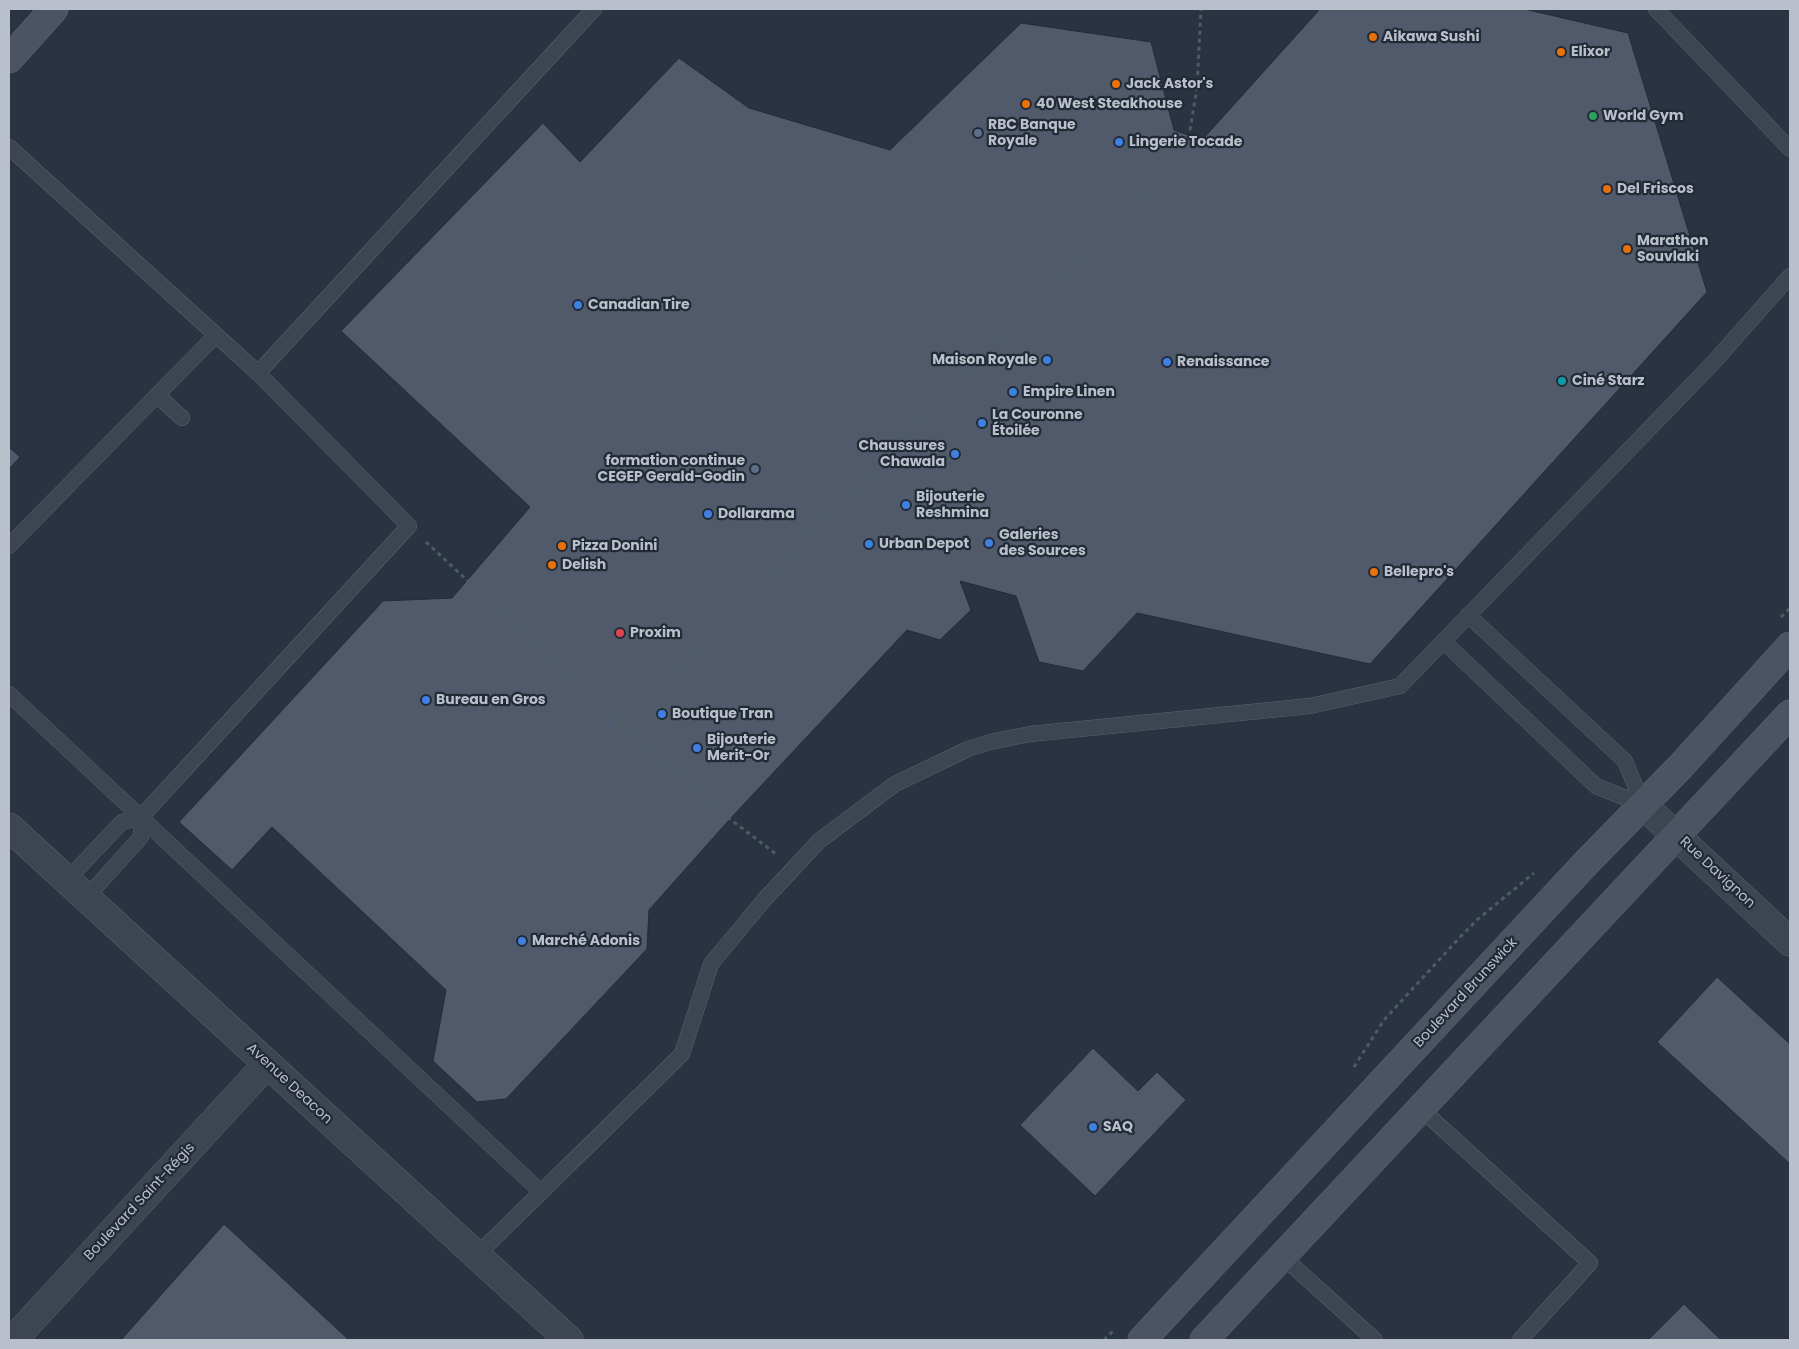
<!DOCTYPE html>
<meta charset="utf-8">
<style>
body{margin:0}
#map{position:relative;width:1799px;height:1349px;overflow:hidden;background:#293341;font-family:Poppins,sans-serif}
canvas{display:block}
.frame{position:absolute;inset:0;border:10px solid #bac0cb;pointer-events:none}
</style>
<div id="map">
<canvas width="1799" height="1349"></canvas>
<div class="frame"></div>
</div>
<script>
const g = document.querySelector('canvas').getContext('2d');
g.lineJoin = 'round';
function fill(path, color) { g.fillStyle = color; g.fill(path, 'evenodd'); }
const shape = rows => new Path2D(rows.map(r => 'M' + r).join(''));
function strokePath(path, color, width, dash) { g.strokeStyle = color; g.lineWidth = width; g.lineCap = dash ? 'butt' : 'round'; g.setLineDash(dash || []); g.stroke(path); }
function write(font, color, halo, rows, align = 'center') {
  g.font = font + ' Poppins,sans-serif'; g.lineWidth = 4.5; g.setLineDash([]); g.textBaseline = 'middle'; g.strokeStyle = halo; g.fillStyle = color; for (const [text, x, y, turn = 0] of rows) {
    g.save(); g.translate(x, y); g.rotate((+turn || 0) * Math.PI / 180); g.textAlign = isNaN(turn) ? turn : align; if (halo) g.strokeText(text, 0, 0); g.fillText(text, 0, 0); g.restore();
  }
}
const building = shape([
 [1320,9,1524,9,1628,33,1707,292,1370,664,1137,613,1083,671,1039,662,1016,596,960,581,971,610,940,640,907,630,730,819,649,910,647,949,506,1099,477,1102,433,1061,446,990,272,827,232,870,179,822,383,601,452,598,530,507,341,331,543,123,580,162,679,58,749,108,890,150,1021,23,1151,42,1174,130,1202,140,1320,9],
 [9,447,20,457,9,469,9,447],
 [1717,977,1790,1044,1790,1164,1657,1042,1717,977],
 [1093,1048,1138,1091,1157,1072,1186,1100,1095,1196,1020,1125,1093,1048],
 [224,1224,349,1340,121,1340,224,1224],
 [1684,1304,1721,1340,1648,1340,1684,1304]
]);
fill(building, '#505a6a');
strokePath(building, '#242c38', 1);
const lane = shape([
 [1656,9,1790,149],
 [9,147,258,373,409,526,141,817,122,822,67,880],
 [258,373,594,9],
 [157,395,182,418],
 [9,546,216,335],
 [1468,615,1625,761,1643,805],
 [1443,641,1596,786,1643,805],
 [9,694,541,1192],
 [86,898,141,837,141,817],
 [1420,1108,1590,1263,1520,1340],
 [477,1255,682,1054,711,964,764,900,819,841,895,784,968,749,990,742,1030,734,1310,706,1400,686,1712,364,1790,276],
 [1282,1256,1375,1340]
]);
const street = shape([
 [1643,805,1790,942],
 [9,827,569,1340],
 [13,1340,267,1064]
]);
const secondary = shape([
 [9,59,54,9],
 [1142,1340,1587,862,1681,766,1790,646],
 [1204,1340,1790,714]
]);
strokePath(lane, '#5b636e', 16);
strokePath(street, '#5b636e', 29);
strokePath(secondary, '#5b636e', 29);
strokePath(shape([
 [426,542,621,724,730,819,776,854],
 [1781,617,1790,608],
 [621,724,1126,215,1189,136,1197,88,1201,9],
 [1354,1067,1384,1020,1461,936,1478,919,1534,873],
 [1104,1340,1114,1330]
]), '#4b5e61', 3, [4, 4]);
strokePath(lane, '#3d4551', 15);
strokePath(street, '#3d4551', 28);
strokePath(secondary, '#4c5464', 28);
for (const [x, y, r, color] of [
 [1373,37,5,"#e8710a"],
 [1561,52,5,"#e8710a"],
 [1116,84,5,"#e8710a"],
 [1026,104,5,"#e8710a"],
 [1593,116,5,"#2e9e5b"],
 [978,133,5,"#5c6f8a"],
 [1119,142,5,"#3f7fe0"],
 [1607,189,5,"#e8710a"],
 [1627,249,5,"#e8710a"],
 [578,305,5,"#3f7fe0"],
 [1047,360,5,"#3f7fe0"],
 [1167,362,5,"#3f7fe0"],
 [1562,381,5,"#0f9aa8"],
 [1013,392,5,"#3f7fe0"],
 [982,423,5,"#3f7fe0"],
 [955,454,5,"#3f7fe0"],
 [755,469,5,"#5c6f8a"],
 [906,505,5,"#3f7fe0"],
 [708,514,5,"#3f7fe0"],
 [989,543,5,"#3f7fe0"],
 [869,544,5,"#3f7fe0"],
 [562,546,5,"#e8710a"],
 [552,565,5,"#e8710a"],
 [1374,572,5,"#e8710a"],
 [620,633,5,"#e0444e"],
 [426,700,5,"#3f7fe0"],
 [662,714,5,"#3f7fe0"],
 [697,748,5,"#3f7fe0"],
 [522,941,5,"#3f7fe0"],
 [1093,1127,5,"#3f7fe0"]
]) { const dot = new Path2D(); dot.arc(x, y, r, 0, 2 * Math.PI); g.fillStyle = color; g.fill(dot); strokePath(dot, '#222a36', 2); }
write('bold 14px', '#bac0cb', '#222a36', [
 ["Aikawa Sushi",1383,37],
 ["Elixor",1571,52],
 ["Jack Astor's",1126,84],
 ["40 West Steakhouse",1036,104],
 ["World Gym",1603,116],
 ["RBC Banque",988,125],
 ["Royale",988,141],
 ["Lingerie Tocade",1129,142],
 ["Del Friscos",1617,189],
 ["Marathon",1637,241],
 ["Souvlaki",1637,257],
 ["Canadian Tire",588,305],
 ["Maison Royale",1037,360,"right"],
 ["Renaissance",1177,362],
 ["Ciné Starz",1572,381],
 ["Empire Linen",1023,392],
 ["La Couronne",992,415],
 ["Étoilée",992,431],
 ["Chaussures",945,446,"right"],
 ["Chawala",945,462,"right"],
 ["formation continue",745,461,"right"],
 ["CEGEP Gerald-Godin",745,477,"right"],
 ["Bijouterie",916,497],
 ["Reshmina",916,513],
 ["Dollarama",718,514],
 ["Galeries",999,535],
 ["des Sources",999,551],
 ["Urban Depot",879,544],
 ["Pizza Donini",572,546],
 ["Delish",562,565],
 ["Bellepro's",1384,572],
 ["Proxim",630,633],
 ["Bureau en Gros",436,700],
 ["Boutique Tran",672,714],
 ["Bijouterie",707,740],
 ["Merit-Or",707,756],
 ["Marché Adonis",532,941],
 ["SAQ",1103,1127]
], 'left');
write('14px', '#bac0cb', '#222a36', [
 ["Rue Davignon",1717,873,43],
 ["Boulevard Brunswick",1466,993,-47],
 ["Avenue Deacon",289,1084,43],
 ["Boulevard Saint-Régis",140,1202,-47]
]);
</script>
